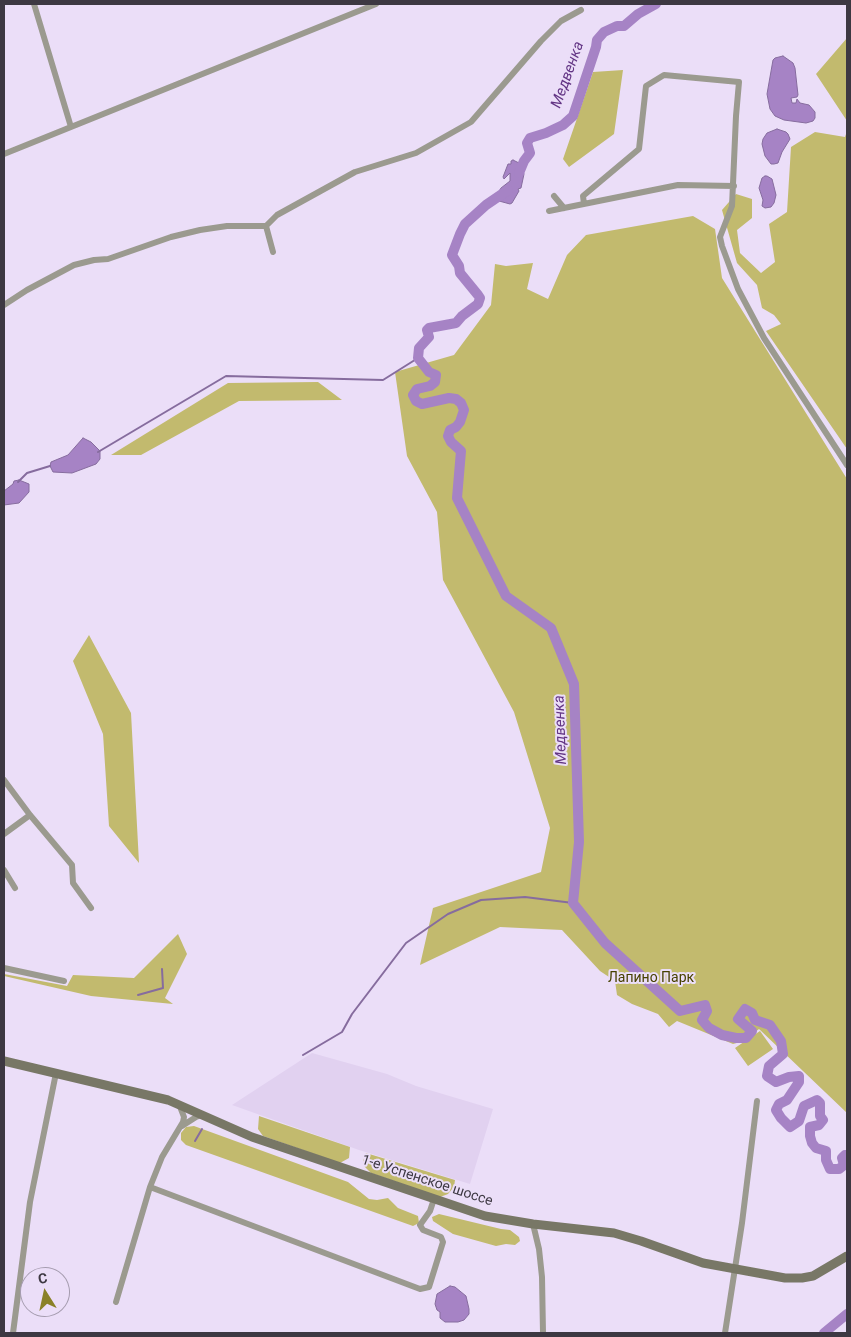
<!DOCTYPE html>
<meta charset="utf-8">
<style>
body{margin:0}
#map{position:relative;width:851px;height:1337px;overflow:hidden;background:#ebdef8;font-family:Roboto,sans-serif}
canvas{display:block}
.frame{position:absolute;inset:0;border:5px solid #3d3842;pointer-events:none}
.north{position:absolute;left:20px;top:1267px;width:50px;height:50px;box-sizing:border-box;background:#ebdef8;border:1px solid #a59caf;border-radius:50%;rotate:350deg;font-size:14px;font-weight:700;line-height:20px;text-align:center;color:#3d3842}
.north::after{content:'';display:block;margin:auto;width:18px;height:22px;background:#8a8128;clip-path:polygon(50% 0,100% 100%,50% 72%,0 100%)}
</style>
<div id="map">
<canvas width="851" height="1337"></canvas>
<div class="frame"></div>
<div class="north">С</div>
</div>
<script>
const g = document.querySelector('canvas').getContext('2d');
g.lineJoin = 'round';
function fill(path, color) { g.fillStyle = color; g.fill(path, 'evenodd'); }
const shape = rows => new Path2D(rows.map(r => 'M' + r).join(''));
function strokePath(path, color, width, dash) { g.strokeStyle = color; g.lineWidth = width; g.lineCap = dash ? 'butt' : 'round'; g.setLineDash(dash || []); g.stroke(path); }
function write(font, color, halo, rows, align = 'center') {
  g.font = font + ' Roboto,sans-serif'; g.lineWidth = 4; g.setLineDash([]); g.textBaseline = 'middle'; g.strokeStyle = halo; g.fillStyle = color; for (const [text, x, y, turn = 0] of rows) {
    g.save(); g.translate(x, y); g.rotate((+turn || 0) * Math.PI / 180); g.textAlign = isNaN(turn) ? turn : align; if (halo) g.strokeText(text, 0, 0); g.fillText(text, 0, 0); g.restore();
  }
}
fill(shape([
 [312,1053,387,1074,416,1086,493,1109,470,1184,359,1150,232,1105]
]), '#e1d1f0');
fill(shape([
 [847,38,847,121,816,74],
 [623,70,614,134,569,167,563,159,593,72],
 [847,131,847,449,766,331,781,324,774,315,762,308,757,285,737,263,722,210,736,194,752,199,752,218,737,230,740,253,761,273,775,262,769,224,787,212,791,147,815,132,845,137],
 [693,216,715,229,722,278,847,479,847,1113,759,1029,744,1041,733,1044,677,1021,669,1027,658,1014,632,1004,617,995,615,981,600,971,562,930,500,927,420,965,433,908,541,872,550,828,514,712,443,580,437,512,407,456,395,372,454,355,491,305,495,264,506,266,533,263,527,289,548,299,567,255,586,235],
 [318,382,342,400,239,401,141,455,111,455,228,383],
 [89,635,131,713,139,863,109,826,103,734,73,661],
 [178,934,187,954,165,998,173,1004,91,996,4,976,4,974,67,986,73,975,134,978],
 [760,1031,773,1049,748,1066,735,1048],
 [259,1116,350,1147,349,1158,340,1163,334,1161,263,1136,258,1129],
 [194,1126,348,1182,369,1199,377,1200,388,1198,398,1208,418,1216,419,1223,413,1226,186,1145,181,1140,181,1133,186,1127],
 [366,1153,455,1180,454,1187,448,1194,440,1197,371,1173,365,1167,363,1161],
 [439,1214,501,1229,510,1230,519,1237,520,1241,515,1245,506,1244,496,1246,453,1234,433,1221,432,1217]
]), '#c2ba6e');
const water = shape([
 [783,56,793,63,795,68,798,95,797,97,791,98,792,103,796,103,797,99,800,103,809,105,815,112,815,118,813,121,806,123,784,120,775,116,770,109,767,94,773,60,775,58,783,56],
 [777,129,786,132,788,134,790,139,782,152,778,163,774,164,771,164,765,156,762,144,763,139,767,133,777,129],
 [513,160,519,163,524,161,522,167,524,174,521,188,518,189,519,191,512,203,510,204,499,201,498,193,501,188,510,181,510,173,504,179,503,177,508,164,511,164,511,161,513,160],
 [765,176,767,176,772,179,776,195,774,203,771,207,765,208,762,206,763,200,759,188,762,178,765,176],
 [83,438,91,442,100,451,100,459,96,464,72,473,53,472,50,466,51,462,68,455,83,438],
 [19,480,29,484,29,492,19,503,4,505,4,491,13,484,14,481,19,480],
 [450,1286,455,1287,466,1296,469,1309,469,1314,464,1320,458,1322,445,1322,440,1318,440,1312,437,1310,435,1304,437,1294,450,1286]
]);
fill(water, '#a683c5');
strokePath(water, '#866c9e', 1);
strokePath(shape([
 [98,452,226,376,383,380,418,358],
 [18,482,27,473,50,466],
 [138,995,163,988,162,969],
 [303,1055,342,1032,352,1014,406,943,448,914,481,900,525,897,573,903],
 [195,1141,202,1129]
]), '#866c9e', 2);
strokePath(shape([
 [519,173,524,161,530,153,527,143,530,138,546,133,563,125,573,116,596,47,597,40,604,32,617,26,624,26,638,14,656,4],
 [508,190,486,205,465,224,460,234,452,255,459,266,460,273,478,295,480,298,478,304,462,316,456,323,429,328,427,330,429,337,419,348,418,358,429,372,436,375,435,382,430,386,417,389,413,395,416,401,422,404,449,398,456,399,461,403,464,410,460,422,456,427,450,430,448,436,451,442,461,451,457,498,506,596,551,628,574,684,579,842,573,903,605,943,680,1011,705,1005,707,1011,702,1020,709,1028,722,1035,736,1038,746,1038,752,1031,738,1019,745,1009,752,1013,755,1020,770,1025,781,1041,783,1054,769,1066,767,1076,776,1082,789,1077,799,1076,799,1082,787,1100,779,1104,776,1110,781,1118,790,1127,799,1121,804,1106,817,1100,820,1103,820,1116,823,1120,819,1125,810,1127,810,1136,812,1143,816,1148,826,1151,826,1160,830,1169,839,1169,844,1165,842,1158,845,1155,847,1155],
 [824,1333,847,1314]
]), '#a683c5', 10);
strokePath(shape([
 [34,4,71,127],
 [4,154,376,4],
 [554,196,564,208],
 [584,204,583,196,639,149,646,86,664,75,739,82,736,116,732,206,720,237,722,246,738,289,764,338,847,465],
 [549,211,678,185,734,186],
 [266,226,277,215,355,172,416,153,471,122,541,41,561,21,581,10],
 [4,305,27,290,74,265,94,260,108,259,171,237,200,230,227,226,266,226,273,252],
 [4,780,30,815,72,865,73,883,91,908],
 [4,834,30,815],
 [4,870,15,888],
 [4,968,64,981],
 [182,1126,196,1117,201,1115],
 [150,1187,420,1289,429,1287,443,1242,441,1237,423,1230,420,1225,430,1211,434,1199],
 [533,1224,539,1249,542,1277,543,1333],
 [116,1302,150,1187,162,1157,183,1122,184,1117,179,1104],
 [13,1333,30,1202,56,1073],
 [725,1333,742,1223,757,1101]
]), '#9b9a8f', 6);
strokePath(shape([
 [4,1061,168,1100,252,1137,485,1216,533,1224,614,1233,641,1241,703,1263,785,1278,802,1278,813,1276,847,1256]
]), '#787766', 9);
write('14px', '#474100', '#ebdef8', [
 ["Лапино Парк",651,978]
]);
write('14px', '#3d3842', '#ebdef8', [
 ["1-е Успенское шоссе",427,1181,18]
]);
write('italic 15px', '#623484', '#ebdef8', [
 ["Медвенка",568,75,-70],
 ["Медвенка",561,730,-92]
]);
</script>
